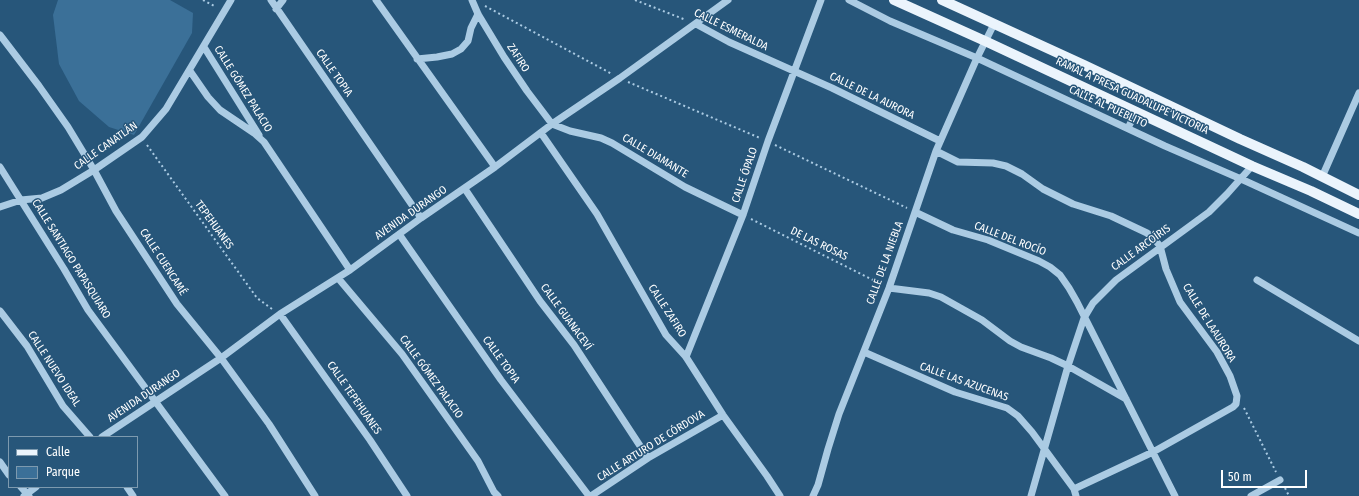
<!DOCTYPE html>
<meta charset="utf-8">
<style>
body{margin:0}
#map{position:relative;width:1359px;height:496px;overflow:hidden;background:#27567a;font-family:"Fira Sans Condensed",sans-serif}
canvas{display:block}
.legend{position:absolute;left:8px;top:436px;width:130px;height:52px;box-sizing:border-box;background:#27567a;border:1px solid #7d9aaf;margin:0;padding:5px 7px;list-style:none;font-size:12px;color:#fff}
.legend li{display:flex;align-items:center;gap:8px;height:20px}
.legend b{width:20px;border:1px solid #7d9aaf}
.scale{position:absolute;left:1221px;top:470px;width:86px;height:18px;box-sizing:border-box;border:2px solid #fff;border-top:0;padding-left:5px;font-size:12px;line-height:14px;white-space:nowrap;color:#fff;-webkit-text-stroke:3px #27567a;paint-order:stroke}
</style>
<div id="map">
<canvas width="1359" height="496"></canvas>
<ul class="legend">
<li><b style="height:5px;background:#ebf4fc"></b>Calle</li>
<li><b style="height:11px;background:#3b7098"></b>Parque</li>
</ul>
<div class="scale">50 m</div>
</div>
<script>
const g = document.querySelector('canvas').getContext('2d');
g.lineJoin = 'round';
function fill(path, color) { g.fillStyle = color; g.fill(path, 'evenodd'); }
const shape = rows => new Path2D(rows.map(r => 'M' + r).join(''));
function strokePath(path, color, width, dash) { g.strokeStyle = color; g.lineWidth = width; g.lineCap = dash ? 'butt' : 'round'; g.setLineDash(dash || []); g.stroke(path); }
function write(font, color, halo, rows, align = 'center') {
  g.font = font + ' "Fira Sans Condensed",sans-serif'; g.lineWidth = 3; g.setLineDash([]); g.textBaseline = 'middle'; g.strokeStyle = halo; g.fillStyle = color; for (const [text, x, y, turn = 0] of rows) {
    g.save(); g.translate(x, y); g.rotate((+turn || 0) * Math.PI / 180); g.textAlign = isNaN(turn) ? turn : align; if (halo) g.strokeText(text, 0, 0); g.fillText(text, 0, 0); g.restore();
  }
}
fill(shape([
 [58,0,170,0,193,13,192,33,134,135,109,127,79,101,59,64,53,15]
]), '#3b7098');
strokePath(shape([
 [203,0,216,7],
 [635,0,686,20],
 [485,6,612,74],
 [628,82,760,138],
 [147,145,257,298,272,309],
 [775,145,907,208],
 [751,219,881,284],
 [1244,408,1276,472],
 [1285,488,1289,496]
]), '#abcbe3', 2, [2, 3]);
strokePath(shape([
 [271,0,421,218],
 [376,0,495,167],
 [472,0,478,14,504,57,527,91,552,124,570,131,601,138,612,143,685,187,743,215],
 [849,0,890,21,977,58,1165,146,1241,179,1359,233],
 [276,9,283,0],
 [696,24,729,42,832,88,940,141],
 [0,35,39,86,68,127,94,170,116,211,177,304,221,358,269,424,315,496],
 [204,47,259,135],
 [417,59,437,57,452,54,461,49,468,41,471,28,478,14],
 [190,71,208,97,220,110,254,133,264,142,350,270],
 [1128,128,1136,112],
 [541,133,597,214,666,335,686,357,723,415,767,476,780,496],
 [936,151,958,162,993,163,1006,166,1022,174,1043,189,1073,204,1111,216,1147,233,1155,240,1160,246,1166,269,1180,302,1217,352,1230,376,1237,396,1236,404,1233,407,1153,452,1074,489],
 [0,167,64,269,88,310,225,496],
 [1322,177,1359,93],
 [465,189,540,301,574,345,648,458],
 [0,207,21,200,42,198,61,190,94,170,142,137,166,109,231,0],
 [915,212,953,230,988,240,1039,261,1050,267,1060,275,1069,288,1077,302,1175,496],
 [399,234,501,380,589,496],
 [338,278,402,354,478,461,494,492,498,496],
 [1257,280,1359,341],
 [889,288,929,293,941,297,982,320,1010,341,1021,347,1051,358,1068,366,1126,399],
 [0,311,27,346,63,406,90,437],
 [280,314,370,440,407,496],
 [864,352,955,392,1007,408,1018,416,1032,432,1074,489,1076,496],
 [686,357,743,215,768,141,821,0],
 [102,437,221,358,280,314,350,270,421,218,495,167,552,124,620,78,728,0],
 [0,462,9,475],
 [21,487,29,496],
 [127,487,133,496],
 [24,496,36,487],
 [591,496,648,458,723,415],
 [813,496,818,485,828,449,839,414,889,288,936,151,977,58,994,24],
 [1031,496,1068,366,1084,318,1093,303,1116,280,1209,212,1227,194,1252,166],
 [1251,496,1280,480]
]), '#abcbe3', 7);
strokePath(shape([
 [894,0,985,41,1252,166,1311,191,1359,214],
 [942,0,1084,65,1240,139,1303,167,1359,195]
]), '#ebf4fc', 10);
write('11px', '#fff', '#27567a', [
 ["CALLE ESMERALDA",731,30,26],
 ["ZAFIRO",518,58,57],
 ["CALLE TOPIA",334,73,55],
 ["CALLE GÓMEZ PALACIO",243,89,58],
 ["CALLE DE LA AURORA",872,96,26],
 ["RAMAL A PRESA GUADALUPE VICTORIA",1132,96,25],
 ["CALLE AL PUEBLITO",1108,107,25],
 ["CALLE CANATLÁN",106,146,-35],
 ["CALLE DIAMANTE",655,156,31],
 ["CALLE ÓPALO",745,175,-71],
 ["AVENIDA DURANGO",411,213,-35],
 ["TEPEHUANES",214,225,54],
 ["CALLE DEL ROCÍO",1010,239,21],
 ["DE LAS ROSAS",819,244,26],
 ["CALLE ARCOÍRIS",1141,248,-36],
 ["CALLE SANTIAGO PAPASQUIARO",71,259,58],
 ["CALLE CUENCAMÉ",163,262,57],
 ["CALLE DE LA NIEBLA",885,263,-70],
 ["CALLE ZAFIRO",667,311,57],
 ["CALLE GUANACEVÍ",566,317,54],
 ["CALLE DE LAAURORA",1209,323,58],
 ["CALLE TOPIA",501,360,54],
 ["CALLE NUEVO IDEAL",54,369,57],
 ["CALLE GÓMEZ PALACIO",431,377,54],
 ["CALLE LAS AZUCENAS",964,382,20],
 ["AVENIDA DURANGO",144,396,-34],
 ["CALLE TEPEHUANES",354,398,55],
 ["CALLE ARTURO DE CÓRDOVA",651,446,-32]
]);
</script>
